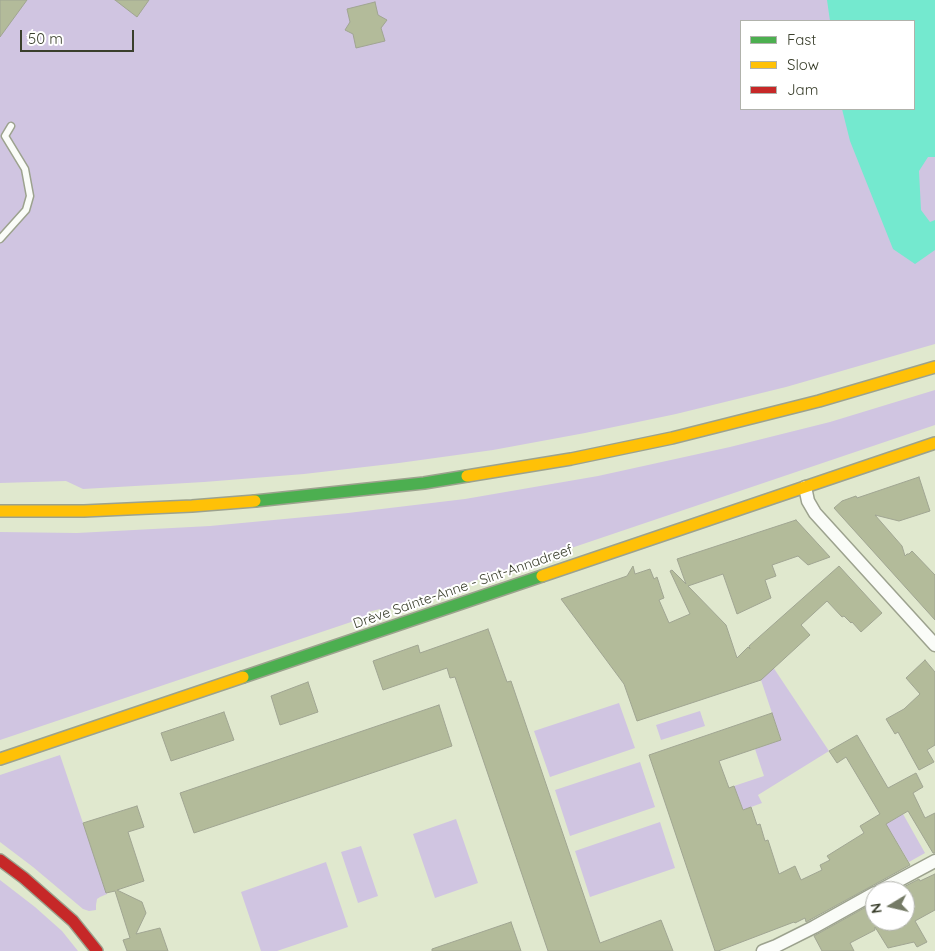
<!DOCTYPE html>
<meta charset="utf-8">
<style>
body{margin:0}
#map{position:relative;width:935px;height:951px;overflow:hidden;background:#e0e8ce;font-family:Quicksand,sans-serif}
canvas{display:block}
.legend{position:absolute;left:740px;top:20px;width:175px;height:90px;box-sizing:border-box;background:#fff;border:1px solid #b0b2ab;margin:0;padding:6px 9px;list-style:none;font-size:15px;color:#3a3f2c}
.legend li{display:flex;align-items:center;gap:10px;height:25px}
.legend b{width:25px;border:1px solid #b0b2ab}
.north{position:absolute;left:865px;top:881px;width:50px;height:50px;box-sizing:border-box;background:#fff;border:1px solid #b0b2ab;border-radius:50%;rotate:261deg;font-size:14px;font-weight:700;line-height:20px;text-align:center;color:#3a3f2c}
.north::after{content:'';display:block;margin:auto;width:18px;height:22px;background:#747a65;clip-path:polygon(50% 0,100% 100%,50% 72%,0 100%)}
.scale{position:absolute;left:20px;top:30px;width:114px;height:22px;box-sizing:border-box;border:2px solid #3a3f2c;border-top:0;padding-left:6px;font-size:15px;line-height:18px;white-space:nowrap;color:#3a3f2c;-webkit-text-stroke:4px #fff;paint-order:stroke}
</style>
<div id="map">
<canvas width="935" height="951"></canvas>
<ul class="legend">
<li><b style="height:6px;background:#4caf50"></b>Fast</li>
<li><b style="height:6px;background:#ffc107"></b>Slow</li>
<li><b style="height:6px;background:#c62828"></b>Jam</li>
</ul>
<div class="north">N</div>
<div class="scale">50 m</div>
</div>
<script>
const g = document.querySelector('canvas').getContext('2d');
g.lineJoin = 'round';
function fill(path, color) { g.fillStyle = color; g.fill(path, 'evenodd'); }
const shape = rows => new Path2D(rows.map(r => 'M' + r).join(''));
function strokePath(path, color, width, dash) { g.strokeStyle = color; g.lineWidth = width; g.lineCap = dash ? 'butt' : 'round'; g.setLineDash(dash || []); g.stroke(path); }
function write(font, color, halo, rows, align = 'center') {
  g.font = font + ' Quicksand,sans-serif'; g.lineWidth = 4; g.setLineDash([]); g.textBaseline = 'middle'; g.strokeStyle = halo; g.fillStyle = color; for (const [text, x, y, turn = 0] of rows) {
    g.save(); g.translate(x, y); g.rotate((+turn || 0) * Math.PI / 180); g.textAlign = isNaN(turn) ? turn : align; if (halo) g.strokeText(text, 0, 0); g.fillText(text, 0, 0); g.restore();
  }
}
fill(shape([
 [0,0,935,0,935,344,786,387,676,414,585,433,493,450,399,463,304,474,204,482,83,489,66,481,0,483],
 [741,21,914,21,914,109,741,109],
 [935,390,935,425,382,612,380,609,368,612,369,616,0,740,0,532,77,533,210,526,348,513,465,499,598,476,730,447,830,422],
 [761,649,829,751,758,795,762,803,743,810,734,786,764,776,755,749,781,740,752,653],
 [619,703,635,748,550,777,534,731],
 [700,711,705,726,661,740,656,725],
 [60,755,107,894,100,897,97,899,96,905,96,910,89,911,83,909,33,867,0,842,0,775],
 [640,762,655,807,570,836,555,790],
 [903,814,925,853,909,862,886,824],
 [456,819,478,883,435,898,413,834],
 [660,822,675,868,590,897,575,851],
 [361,846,378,896,358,903,341,852],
 [326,862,348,927,277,951,261,951,241,892],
 [0,880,35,907,62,931,78,951,0,951]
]), '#d0c5e1');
fill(shape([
 [827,0,935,0,935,157,928,157,919,171,921,210,930,222,935,220,935,250,915,264,893,249,850,141,842,109,914,109,914,21,830,21]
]), '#74e9cf');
const building = shape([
 [0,0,27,0,0,37,0,0],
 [115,0,149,0,137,17,115,0],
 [375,2,378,15,387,20,381,28,385,41,356,48,353,34,345,30,350,22,347,9,375,2],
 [919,477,930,511,899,521,875,515,902,546,905,556,907,554,909,554,912,551,935,575,935,620,834,508,842,501,856,496,857,498,919,477],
 [796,520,830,557,808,565,798,556,772,565,776,576,765,580,771,598,737,614,723,574,688,586,726,625,737,658,748,647,750,649,749,646,839,566,882,613,861,632,852,622,851,623,844,616,842,617,827,601,801,625,810,635,761,680,637,721,624,684,561,599,627,576,633,566,635,574,650,569,654,579,657,577,664,598,659,600,669,623,690,614,670,571,672,570,686,584,677,559,796,520],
 [488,629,507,682,511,681,600,943,661,920,673,951,548,951,455,677,450,678,447,668,383,690,373,661,418,645,420,653,488,629],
 [925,660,935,672,935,745,927,750,934,762,919,770,898,732,895,734,886,719,904,709,920,694,906,678,925,660],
 [308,682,318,712,280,725,271,696,308,682],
 [439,705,452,746,194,833,180,793,439,705],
 [224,712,234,740,171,761,161,733,224,712],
 [772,713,781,740,719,761,729,788,734,786,743,810,751,807,757,825,760,824,765,841,768,840,779,874,795,866,801,880,822,870,820,865,830,860,827,856,864,833,860,826,880,814,846,757,837,763,829,751,857,735,888,788,916,773,923,787,913,793,925,818,935,813,935,853,933,853,908,811,886,824,910,865,806,922,805,918,795,923,794,922,718,951,715,951,649,755,772,713],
 [137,806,144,827,128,832,144,881,117,890,142,902,146,913,136,934,160,928,168,951,127,951,123,940,130,938,115,891,106,893,83,823,137,806],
 [935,874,935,910,915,921,927,942,917,947,914,942,888,948,875,927,875,930,850,943,854,951,822,951,814,936,875,902,875,921,905,921,905,891,896,891,919,879,920,881,935,874],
 [511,922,521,951,432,951,432,949,511,922]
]);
fill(building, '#b3bb9a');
strokePath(building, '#a0a592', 1);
const lane = shape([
 [0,239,26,210,30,196,25,169,5,136,11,126]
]);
const street = shape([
 [805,487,808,501,815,513,935,645],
 [879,891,935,861],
 [763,951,776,946,814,927,875,893]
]);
const fast = shape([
 [255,501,424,483,467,476],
 [243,677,542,576]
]);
const slow = shape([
 [467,476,571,459,672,438,819,401,935,367],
 [0,511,84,511,192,506,255,501],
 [542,576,935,443],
 [0,759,243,677]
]);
const jam = shape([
 [0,860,24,878,73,921,97,951]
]);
strokePath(lane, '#9ca28e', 9);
strokePath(street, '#9ca28e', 15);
strokePath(fast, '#9ca28e', 14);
strokePath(slow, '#9ca28e', 14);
strokePath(jam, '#9ca28e', 14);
strokePath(lane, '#fafcf8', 6);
strokePath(street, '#fafcf8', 12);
strokePath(fast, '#4caf50', 11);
strokePath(slow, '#ffc107', 11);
strokePath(jam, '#c62828', 11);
write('14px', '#3a3f2c', '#fff', [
 ["Drève Sainte-Anne - Sint-Annadreef",463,587,-19]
]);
</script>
